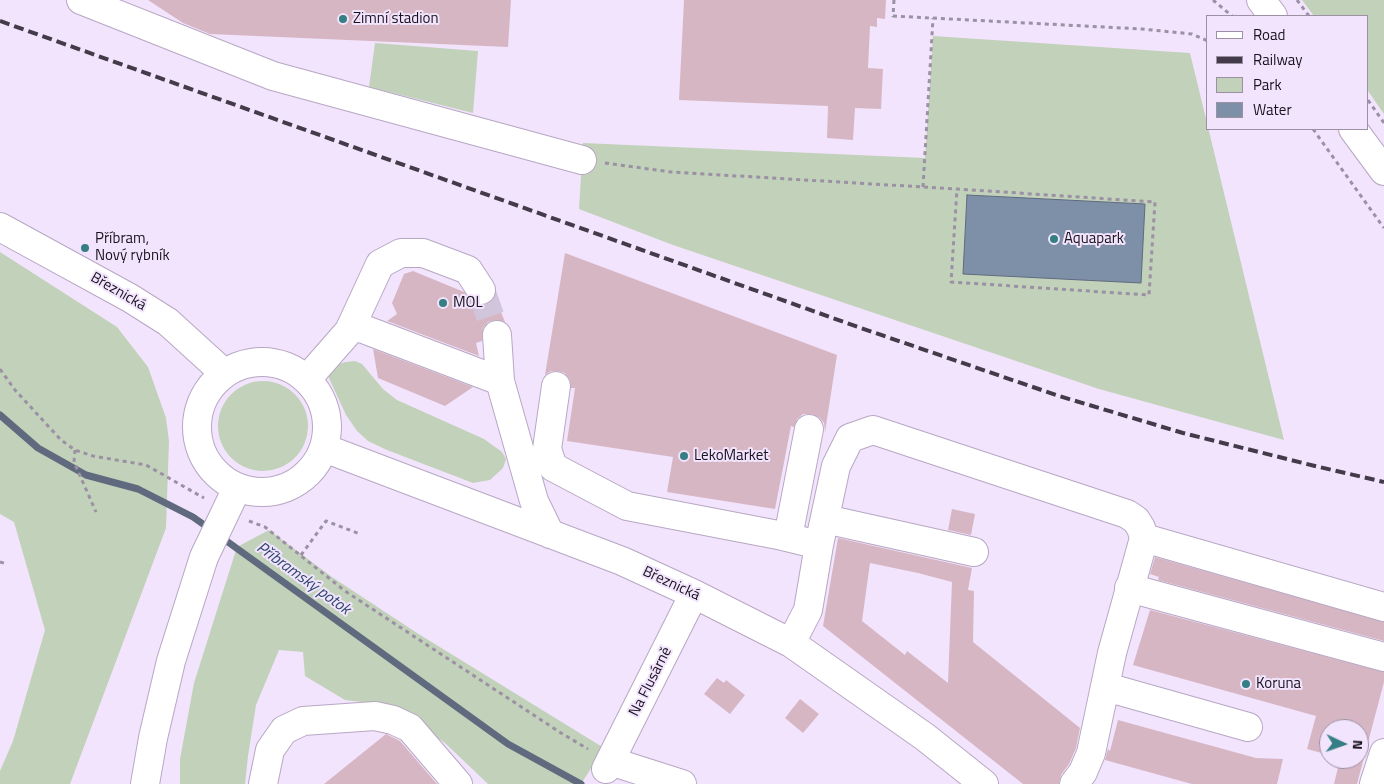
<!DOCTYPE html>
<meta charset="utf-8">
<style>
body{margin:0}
#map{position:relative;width:1384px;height:784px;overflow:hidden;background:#f2e4fd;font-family:"Titillium Web",sans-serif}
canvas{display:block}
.legend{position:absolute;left:1206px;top:15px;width:162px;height:115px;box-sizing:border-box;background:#f2e4fd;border:1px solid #9b90a4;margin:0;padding:6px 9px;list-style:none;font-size:15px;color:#19131e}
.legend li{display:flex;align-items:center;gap:10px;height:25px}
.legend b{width:25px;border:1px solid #9b90a4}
.north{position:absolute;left:1319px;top:719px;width:50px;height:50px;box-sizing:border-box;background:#f2e4fd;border:1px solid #9b90a4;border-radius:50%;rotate:93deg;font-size:14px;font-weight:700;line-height:20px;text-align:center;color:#19131e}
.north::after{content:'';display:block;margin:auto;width:18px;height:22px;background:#357e84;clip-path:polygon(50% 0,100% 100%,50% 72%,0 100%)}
</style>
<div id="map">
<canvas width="1384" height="784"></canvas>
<ul class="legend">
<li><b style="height:6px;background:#fff"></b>Road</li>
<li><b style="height:6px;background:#433b49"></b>Railway</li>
<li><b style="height:14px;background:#c2d1b9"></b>Park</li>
<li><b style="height:14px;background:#7e90a8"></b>Water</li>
</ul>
<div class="north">N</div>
</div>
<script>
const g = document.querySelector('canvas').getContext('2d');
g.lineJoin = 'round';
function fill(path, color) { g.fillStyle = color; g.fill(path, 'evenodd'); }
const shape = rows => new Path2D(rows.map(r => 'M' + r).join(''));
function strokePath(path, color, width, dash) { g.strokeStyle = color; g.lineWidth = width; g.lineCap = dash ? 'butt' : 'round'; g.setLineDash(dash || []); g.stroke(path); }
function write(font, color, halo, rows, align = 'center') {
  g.font = font + ' "Titillium Web",sans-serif'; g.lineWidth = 4; g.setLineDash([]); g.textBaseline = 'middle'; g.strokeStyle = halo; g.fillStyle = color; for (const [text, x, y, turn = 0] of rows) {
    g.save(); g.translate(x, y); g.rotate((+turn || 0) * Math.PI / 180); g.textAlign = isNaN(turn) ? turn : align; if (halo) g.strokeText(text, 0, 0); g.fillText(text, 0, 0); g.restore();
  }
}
fill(shape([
 [1302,0,1384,0,1384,114,1368,91,1368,16,1314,16],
 [933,36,1190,53,1284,440,1099,389,673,245,579,209,583,143,925,158],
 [375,43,478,51,473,113,369,87],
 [0,252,117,327,148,367,166,418,169,441,166,528,70,784,0,784,0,771,13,741,45,630,14,522,0,514],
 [355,361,362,364,383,389,397,400,484,439,502,452,506,459,503,468,490,480,473,483,387,450,368,441,357,431,346,415,329,378,329,371,335,366,345,362],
 '218 426a45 45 0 1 1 90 0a45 45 0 1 1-90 0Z',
 [269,530,332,577,417,633,604,748,581,784,488,784,445,743,390,705,345,700,305,676,303,652,279,650,256,705,248,756,245,784,180,784,180,759,194,683,237,547]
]), '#c2d1b9');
const water = shape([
 [967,195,1145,204,1141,283,963,274,967,195]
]);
fill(water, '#7e90a8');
strokePath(water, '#606a7f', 1);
strokePath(shape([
 [0,415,38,448,86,475,138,489,193,517,210,529],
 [221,537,508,744,581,784]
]), '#606a7f', 7);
fill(shape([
 [148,0,511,0,508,47,210,34,183,23],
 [684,0,886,0,885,19,877,18,877,27,870,26,868,68,883,69,881,109,855,108,853,140,827,138,828,106,679,100],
 [565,253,837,355,825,432,824,423,820,418,812,414,803,414,797,419,794,427,791,426,775,509,667,492,673,457,567,441,575,388,571,388,570,380,565,373,558,371,551,371,545,375],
 [413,271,464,292,474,304,482,306,489,303,495,297,505,322,496,320,488,322,483,328,482,341,476,343,479,356,387,321,397,314,392,303,404,274],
 [373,349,473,387,445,406,378,378],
 [952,509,975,514,971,535,948,530],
 [838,538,972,568,968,590,974,591,973,642,1080,728,1076,748,1069,764,1061,775,1059,784,1023,784,823,626],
 [870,563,918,573,952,582,948,683,907,651,905,655,862,621],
 [1155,557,1384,622,1384,641,1158,580,1159,577,1150,574],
 [1150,610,1384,672,1384,682,1357,784,1334,784,1340,759,1359,759,1359,729,1329,729,1329,755,1307,749,1316,716,1133,665],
 [717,678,724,683,726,680,745,695,730,714,704,694],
 [800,699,819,714,803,733,785,718],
 [1118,720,1256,758,1283,759,1277,784,1192,784,1105,760,1108,749,1110,751],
 [386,734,400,741,437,784,324,784]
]), '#d7b6c4');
strokePath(shape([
 [481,290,497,335]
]), '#d1c5dc', 28, [28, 14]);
const minor = shape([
 [81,0,273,76,582,160],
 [1261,0,1273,16],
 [1353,129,1384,171],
 [0,227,130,298,168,322,224,373],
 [349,331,380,264,401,253,423,253,468,270,481,290],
 [497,335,500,381],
 '197 427a65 65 0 1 1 130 0a65 65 0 1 1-130 0Z',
 [307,379,349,331,358,327,500,381,534,501,550,534],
 [556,386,547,449,553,467,627,506,778,535,819,545,808,610,791,643],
 [324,448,622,561,694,594,791,643,925,737,984,784],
 [825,519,974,552],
 [788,537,809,429],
 [1144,538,1384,607],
 [819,545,836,466,850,438,873,430,1127,514,1136,520,1141,528,1144,538,1112,653,1091,753,1083,772,1074,784],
 [1129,588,1384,657],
 [1106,687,1248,727],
 [610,761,682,784],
 [606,769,694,594],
 [145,784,153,738,171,661,204,557,237,488],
 [263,784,270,750,284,730,303,721,375,716,393,720,410,728,458,784],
 [1374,784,1384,753]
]);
strokePath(minor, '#b7a7c3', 30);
strokePath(shape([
 [894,0,893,16,1142,29,1192,34,1208,41],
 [1213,0,1232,16],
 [1297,0,1309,16],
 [1368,100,1384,123],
 [1313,129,1384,228],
 [605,163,671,172,957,189,1155,202,1149,295,951,282,957,189],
 [923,187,933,18],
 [0,369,15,390,61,440,75,450,93,456,146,465,204,498],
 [75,450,74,462,96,512],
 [249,521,265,527,345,591,561,733,588,749],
 [301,555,326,521,360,534],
 [0,562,7,564]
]), '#9b90a4', 3, [4, 4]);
strokePath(minor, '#fff', 28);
strokePath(shape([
 [0,21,858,327,1059,396,1183,433,1315,466,1384,482]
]), '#433b49', 4, [10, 5]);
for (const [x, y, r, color] of [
 [343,19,5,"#357e84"],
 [1054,239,5,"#357e84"],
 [85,248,5,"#357e84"],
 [443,303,5,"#357e84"],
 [684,456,5,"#357e84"],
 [1246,684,5,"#357e84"]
]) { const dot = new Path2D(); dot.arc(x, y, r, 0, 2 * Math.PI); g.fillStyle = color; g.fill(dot); strokePath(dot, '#f2e4fd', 2); }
write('15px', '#19131e', '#f2e4fd', [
 ["Zimní stadion",353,19],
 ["Příbram,",95,239],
 ["Nový rybník",95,256],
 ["Aquapark",1064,239],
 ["MOL",453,303],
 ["LekoMarket",694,456],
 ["Koruna",1256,684]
], 'left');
write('15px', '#19131e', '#f2e4fd', [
 ["Březnická",118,292,30],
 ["Březnická",671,584,25],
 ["Na Flusárně",651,682,-63]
]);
write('italic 16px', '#2d476d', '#f2e4fd', [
 ["Příbramský potok",303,579,36]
]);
</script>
